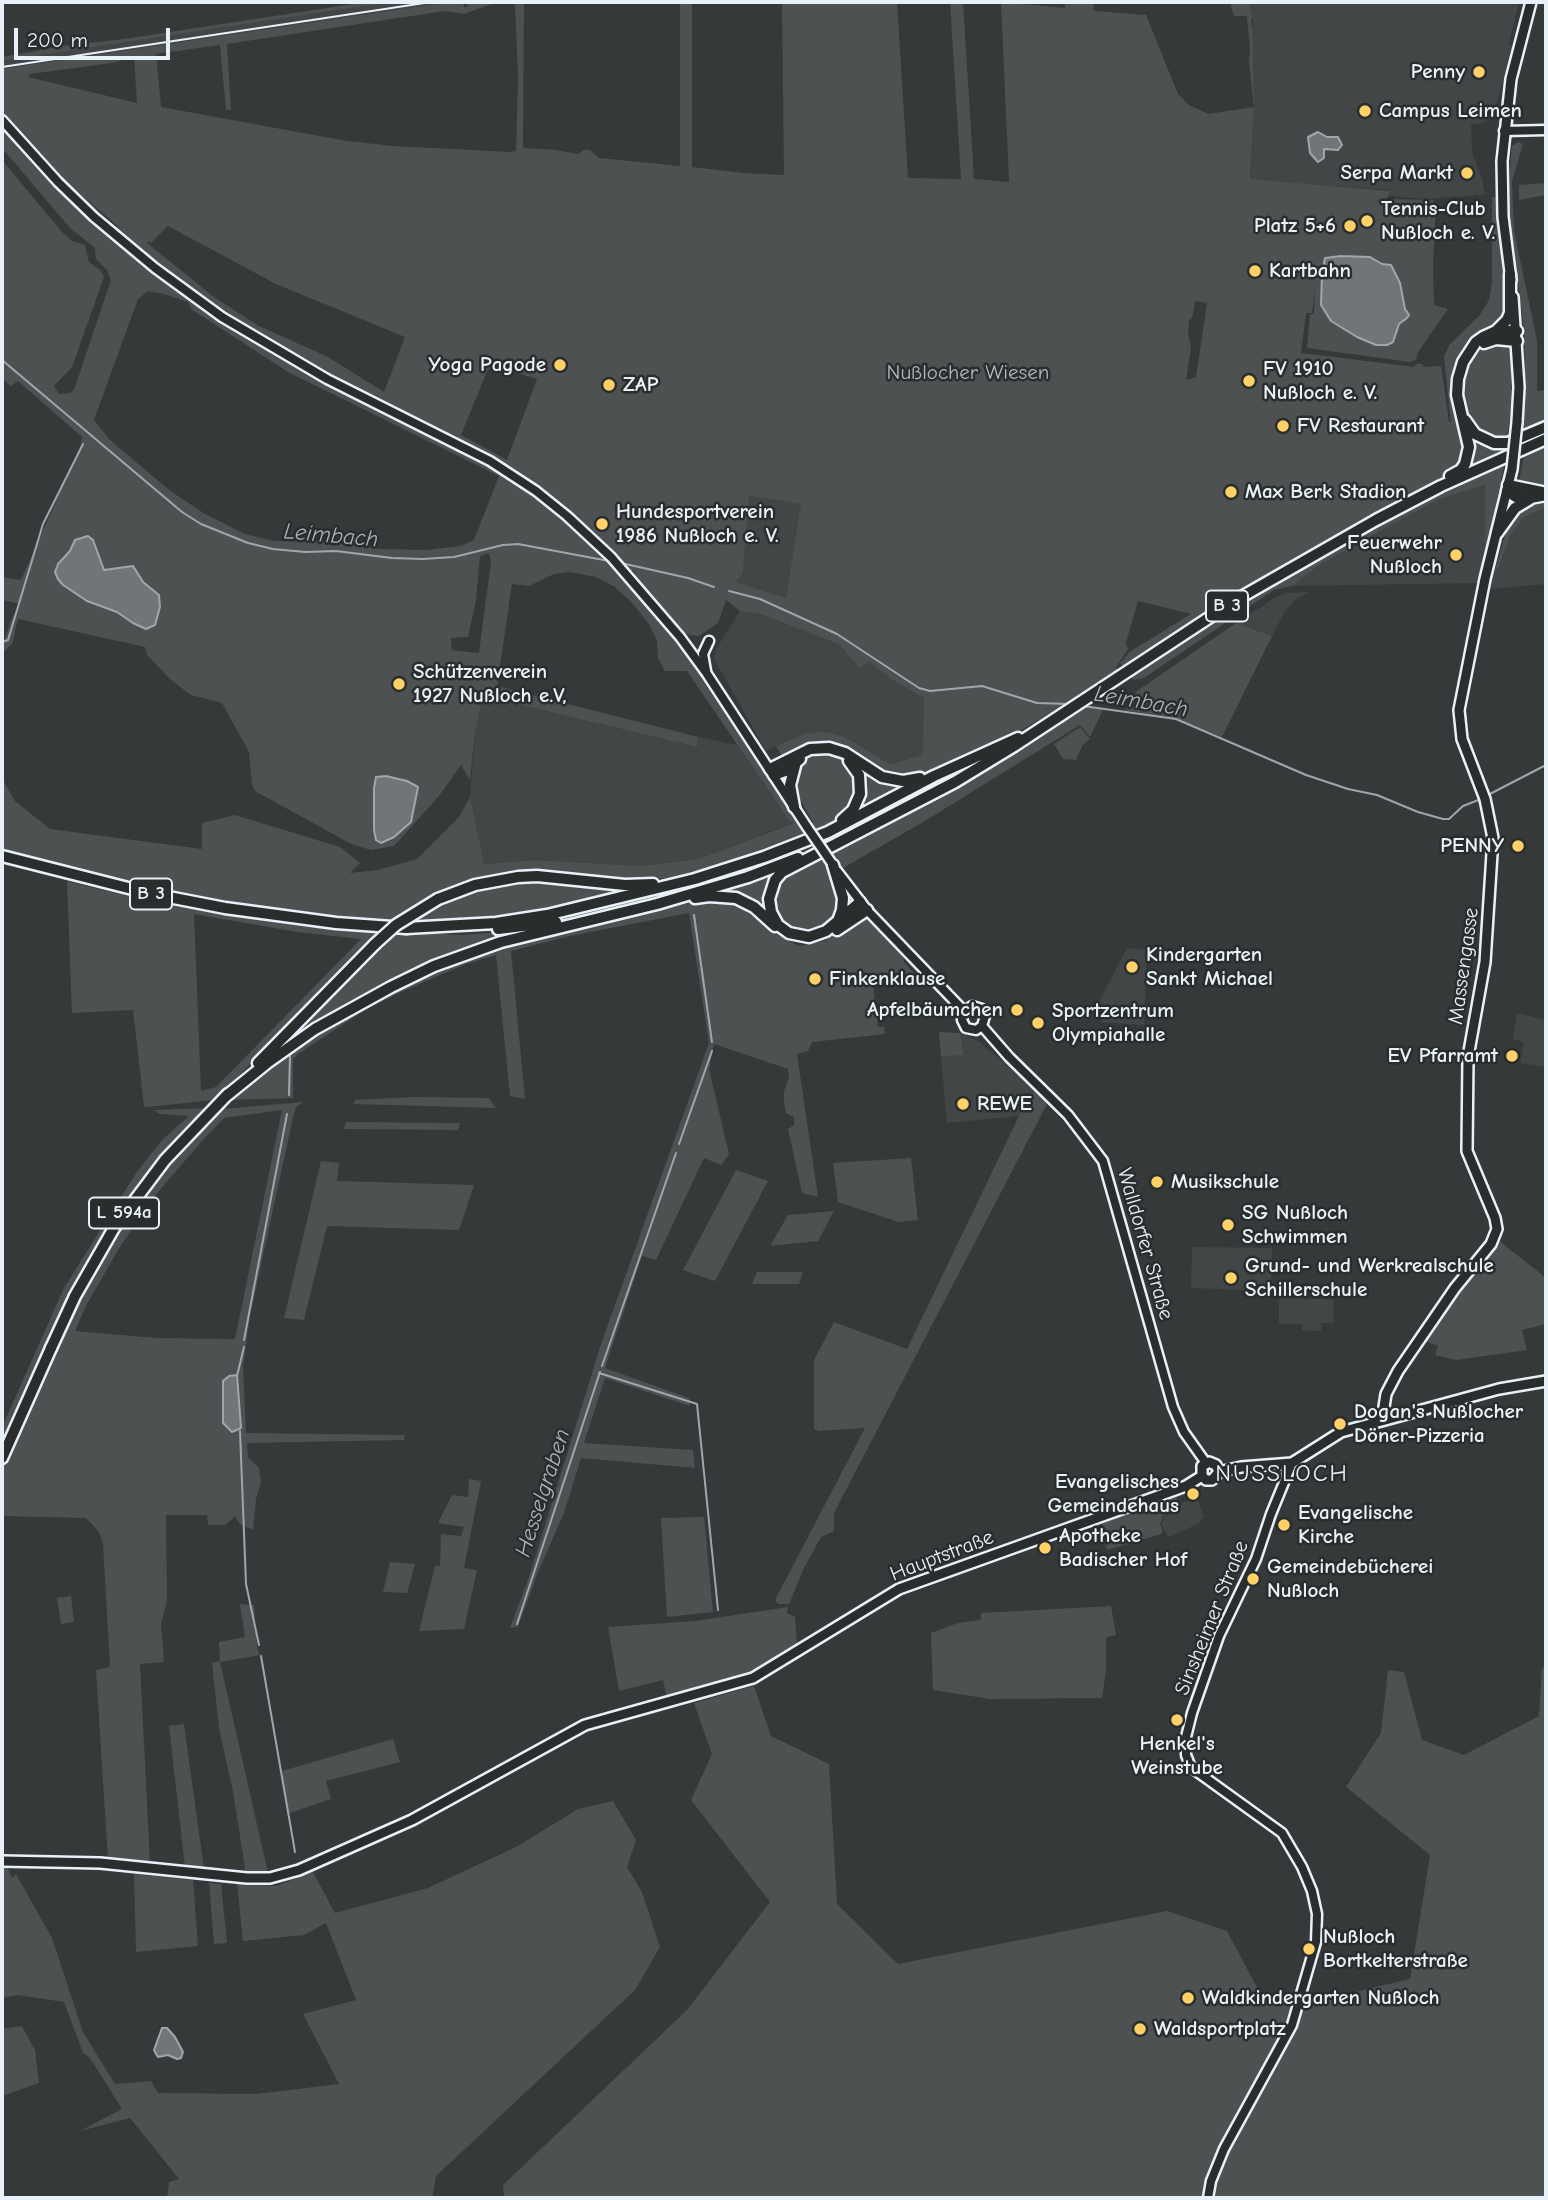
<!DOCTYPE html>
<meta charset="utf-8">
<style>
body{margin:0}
#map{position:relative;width:1548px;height:2200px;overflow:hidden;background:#35393a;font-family:"Comic Neue",sans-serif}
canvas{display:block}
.frame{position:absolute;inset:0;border:4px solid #e8f1f8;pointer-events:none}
.scale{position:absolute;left:14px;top:28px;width:156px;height:32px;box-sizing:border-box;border:4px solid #e8f1f8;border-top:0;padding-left:9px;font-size:21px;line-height:24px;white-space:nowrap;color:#e8f1f8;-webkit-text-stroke:5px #2a2d2e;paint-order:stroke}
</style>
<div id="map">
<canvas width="1548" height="2200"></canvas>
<div class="frame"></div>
<div class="scale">200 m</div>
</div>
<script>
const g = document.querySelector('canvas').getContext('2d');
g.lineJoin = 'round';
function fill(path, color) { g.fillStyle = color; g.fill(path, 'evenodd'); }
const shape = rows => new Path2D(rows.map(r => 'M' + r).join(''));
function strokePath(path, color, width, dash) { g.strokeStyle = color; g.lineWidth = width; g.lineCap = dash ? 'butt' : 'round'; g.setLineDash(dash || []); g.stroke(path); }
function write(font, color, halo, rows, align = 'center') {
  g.font = font + ' "Comic Neue",sans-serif'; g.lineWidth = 5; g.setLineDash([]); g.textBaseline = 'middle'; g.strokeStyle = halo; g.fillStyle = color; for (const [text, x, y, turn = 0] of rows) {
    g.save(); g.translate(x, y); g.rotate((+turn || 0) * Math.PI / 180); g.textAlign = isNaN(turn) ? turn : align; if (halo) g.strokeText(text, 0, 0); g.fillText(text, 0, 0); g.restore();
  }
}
fill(shape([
 [391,2,449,2,2,71,2,61],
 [1249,2,1519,2,1509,44,1512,46,1494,115,1483,123,1471,125,1472,152,1482,179,1485,195,1425,199,1388,196,1389,190,1250,180,1254,108,1253,17],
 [1485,485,1485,558,1479,583,1292,586,1318,566,1437,500],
 [749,496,802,504,786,598,735,582,743,573],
 [1546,507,1546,584,1490,589,1492,575,1499,567,1510,536,1523,518],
 [1310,592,1296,599,1285,611,1272,636,1236,623,1276,597,1286,593],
 [740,611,761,614,840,645,859,668,869,662,891,679,925,698,924,755,890,764,847,738,805,733,766,751,714,659,716,649],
 [483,696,696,747,698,737,737,745,789,821,795,822,698,859,641,866,535,860,483,864,470,797,474,739],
 [1127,948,1147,950,1144,1025,1101,1022,1102,1018,1093,1013],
 [1517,1013,1546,1020,1546,1067,1520,1063,1524,1042,1513,1039],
 [960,1033,980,1042,1035,1090,1019,1116,947,1123,941,1057,964,1055],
 [1192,1247,1272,1248,1271,1291,1191,1288],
 [1279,1298,1334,1299,1333,1323,1322,1323,1321,1331,1318,1331,1302,1330,1302,1324,1279,1324],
 [1197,1498,1204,1516,1198,1524,1168,1537,1161,1524,1164,1517,1181,1510,1179,1504]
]), '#424647');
fill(shape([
 [366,2,391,2,2,61,2,57,63,46,124,39],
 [449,2,463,2,464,7,468,7,466,2,497,2,464,14,445,11,227,44,231,110,226,110,220,45,156,54,161,107,347,141,393,146,510,152,516,151,518,78,515,2,524,2,523,148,556,150,579,154,583,150,590,150,599,158,680,166,680,2,692,2,692,167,744,173,784,175,782,2,897,2,908,178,961,179,950,2,963,2,974,179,1009,182,1001,2,1065,8,1065,2,1093,2,1094,11,1146,15,1178,94,1189,105,1208,114,1254,107,1249,63,1250,50,1247,16,1234,16,1230,2,1249,2,1253,17,1251,21,1253,31,1254,108,1250,179,1390,191,1387,199,1433,200,1436,206,1433,265,1434,305,1448,309,1418,352,1416,360,1410,362,1307,348,1310,315,1314,313,1315,288,1312,313,1306,313,1301,353,1407,366,1413,367,1418,363,1424,365,1422,367,1441,366,1449,422,1451,423,1444,356,1450,344,1480,315,1489,300,1492,282,1492,197,1497,197,1506,306,1502,321,1462,350,1454,372,1454,404,1465,452,1463,463,1453,473,1360,521,1263,578,1128,665,1123,666,1120,663,1131,651,1191,614,1138,601,1126,643,1128,649,1116,667,1118,671,1110,677,1000,743,916,776,902,779,890,777,875,771,846,751,834,747,823,744,812,746,783,758,776,746,806,733,827,732,847,738,890,764,923,755,924,698,891,679,869,662,859,668,840,645,761,614,740,611,726,600,718,623,699,636,686,634,635,576,635,572,617,567,657,615,694,664,807,835,728,864,671,878,618,881,550,873,524,873,479,879,438,896,404,913,421,915,469,889,510,880,567,881,603,887,649,887,522,916,472,921,390,924,244,908,149,888,2,851,2,778,15,801,50,829,202,849,202,823,235,815,340,847,360,863,350,873,378,870,417,859,459,817,470,797,484,864,535,860,641,866,698,859,794,823,790,822,687,671,665,671,658,658,657,641,649,624,632,603,615,587,596,577,570,572,554,574,529,586,512,584,497,686,698,737,697,747,483,696,474,739,470,780,461,765,439,796,394,846,371,850,351,844,255,791,252,785,249,752,222,703,191,695,171,680,147,655,145,647,18,619,12,644,2,653,2,646,12,618,20,604,2,600,2,577,21,580,81,445,82,437,18,381,11,386,2,379,2,160,62,232,72,241,85,245,89,262,100,270,104,277,72,367,54,386,59,394,70,393,74,390,111,280,107,270,96,259,95,248,70,228,2,148,2,125,79,207,152,271,192,301,235,330,295,366,494,467,545,502,602,551,612,553,580,521,536,487,492,457,307,364,245,329,206,303,96,215,72,192,37,156,2,115,72,191,111,224,121,229,62,178,2,110,3,69],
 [134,57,137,103,28,77,30,74,112,63],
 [168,226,276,284,405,337,384,392,328,357,259,326,214,297,147,243,149,241,151,243],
 [1341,256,1370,257,1382,264,1391,265,1400,283,1405,309,1409,315,1407,319,1399,324,1393,342,1387,345,1376,344,1356,337,1331,321,1321,305,1322,274,1326,258],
 [148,291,164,294,188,302,191,309,288,372,499,476,474,540,460,546,425,550,380,549,328,542,274,541,245,534,205,514,169,490,110,440,94,420,138,299],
 [1195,301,1207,303,1196,377,1186,380,1191,348,1188,332,1189,321,1193,315],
 [501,368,537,379,507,460,461,435,488,369,496,371],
 [749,496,801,504,786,598,736,582,743,573],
 [88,536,93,540,104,570,133,566,143,582,159,595,160,607,155,625,146,629,133,623,118,612,87,601,63,585,58,579,55,572,58,564,70,551,75,540],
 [489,553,491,561,479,653,452,650,451,638,468,637,476,600,480,556],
 [386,776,407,781,418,787,411,822,394,837,381,843,376,840,374,830,374,788,376,778],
 [1518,142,1523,144,1512,181,1514,231,1537,340,1537,391,1546,390,1546,420,1523,428,1525,372,1524,329,1508,205,1511,155,1512,146],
 [1546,183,1546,195,1519,200,1519,185],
 [1493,343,1511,343,1511,411,1507,440,1497,440,1474,429,1465,414,1461,391,1463,370,1471,355],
 [1467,429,1510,447,1465,470],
 [1546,446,1546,488,1538,489,1519,482,1524,455],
 [1505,461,1485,558,1485,485,1437,500,1366,539,1318,566,1292,586,1274,590,1144,678,1134,680,1130,677,1225,612,1362,532],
 [1546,499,1546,507,1523,518,1510,536,1499,567,1494,573,1509,521,1528,504],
 [1236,623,1272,636,1222,737,1176,719,1125,710,1137,691],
 [1087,707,1103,710,1090,737,1080,725,925,821,843,868,832,851,1019,749],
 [1080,727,1090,739,1082,746,1076,760,1063,759,1054,744],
 [820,753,830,753,846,760,856,772,858,798,838,819,817,830,798,795,796,777,798,765,804,759],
 [992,754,941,784,861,825,824,840,821,836,937,777],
 [858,766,880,780,911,783,857,811,863,798,865,788],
 [809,842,813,846,742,875,628,905,551,918],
 [819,856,831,873,839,893,839,911,828,927,811,933,793,930,783,924,773,909,773,890,784,875],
 [778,869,773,879,771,917,718,893],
 [67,881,162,905,163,900,381,932,215,1100,147,1107,144,1106,133,1010,72,1013],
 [194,914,297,932,361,939,216,1087,201,1091],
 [717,899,734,902,780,936,799,946,824,941,862,918,869,918,903,956,904,962,920,980,873,985,878,1027,884,1027,885,1034,812,1042,808,1051,797,1054,818,1197,802,1193,788,1129,794,1125,794,1117,786,1113,784,1102,784,1091,789,1077,788,1069,714,1044,709,1069,729,1154,721,1165,704,1158,656,1260,642,1256,605,1368,689,1398,690,1406,605,1378,584,1443,693,1450,695,1468,581,1458,564,1513,538,1572,518,1627,510,1628,530,1574,601,1344,709,1043,689,913,570,936,511,951,525,1099,510,1096,496,955,466,964,403,991,365,1010,298,1054,293,1059,293,1098,230,1100,245,1085,282,1055,363,1004,459,960,500,946,697,901],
 [525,930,423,964,381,985,345,1004,265,1060,393,932,463,935],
 [939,1032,960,1033,964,1055,941,1057],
 [1035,1090,1047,1104,834,1513,834,1531,821,1537,804,1568,789,1604,778,1604,775,1600,865,1428,819,1431,814,1429,814,1360,834,1322,907,1349,1019,1116],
 [414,1097,489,1098,496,1108,353,1104,355,1100],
 [304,1102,296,1107,294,1113,250,1316,243,1366,246,1433,405,1435,404,1440,247,1443,248,1458,259,1468,261,1482,256,1499,253,1530,240,1524,235,1516,225,1525,208,1525,207,1515,166,1515,167,1601,161,1624,164,1662,140,1664,150,1863,108,1860,96,1670,110,1667,103,1544,99,1532,86,1518,2,1516,2,1466,68,1319,116,1231,164,1166,205,1122,221,1109],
 [282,1110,235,1339,156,1338,75,1331,87,1304,121,1245,158,1192,202,1141,224,1118],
 [208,1108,151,1170,124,1207,87,1265,66,1303,2,1449,2,1427,64,1288,136,1173,162,1140,189,1116,160,1114,153,1110],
 [346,1122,460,1123,458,1130,344,1129],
 [911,1158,918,1220,899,1222,838,1202,833,1163],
 [321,1161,339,1163,337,1181,474,1185,459,1230,327,1226,304,1320,284,1318],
 [736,1170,768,1181,715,1281,683,1270],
 [834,1211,818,1241,770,1246,788,1215],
 [1497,1239,1546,1278,1546,1324,1522,1330,1527,1350,1456,1360,1435,1355,1438,1346,1423,1340,1431,1325],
 [757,1272,803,1272,799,1284,752,1284],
 [469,1479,481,1481,464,1568,477,1570,464,1629,419,1631,435,1566,440,1566,441,1534,461,1536,464,1527,438,1523,452,1495,468,1497],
 [1176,1496,1180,1510,1163,1516,1160,1524,1163,1531,1161,1534,1107,1550,1102,1523],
 [704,1517,713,1612,667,1617,661,1518],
 [390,1562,415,1564,407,1593,383,1592],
 [71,1596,74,1622,61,1624,57,1598],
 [240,1604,254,1605,257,1648,260,1655,220,1662,268,1873,246,1874,233,1792,219,1728,212,1663,220,1661,219,1642,245,1637],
 [1111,1606,1116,1635,1106,1637,1106,1671,1102,1698,990,1699,933,1690,931,1633,958,1623,981,1620,981,1613],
 [788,1607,787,1613,795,1617,797,1643,744,1677,667,1698,663,1680,619,1691,608,1627,695,1621],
 [1546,1667,1546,2198,504,2198,503,2185,687,2010,770,1902,691,1800,712,1754,694,1703,754,1686,771,1736,829,1764,837,1904,898,1964,1167,1911,1227,1931,1261,1995,1346,1994,1410,1979,1430,1855,1346,1787,1381,1733,1388,1670,1404,1672,1422,1740,1464,1755,1539,1716,1542,1668],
 [184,1724,204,1869,185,1867,169,1726],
 [393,1739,400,1762,326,1781,331,1799,287,1814,282,1771],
 [613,1801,636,1840,627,1867,642,1892,660,1947,635,1990,436,2176,432,2198,167,2198,169,2182,179,2179,130,2118,80,2131,122,2109,90,2058,83,2053,64,2002,18,1995,2,1998,2,1866,7,1867,12,1878,16,1874,52,1938,83,2032,115,2084,151,2081,158,2093,256,2094,339,2084,303,2014,356,2000,326,1923,304,1935,243,1941,237,1884,276,1886,313,1872,335,1913,428,1888,516,1847,578,1809],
 [134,1874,193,1880,198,1946,136,1952],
 [209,1883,221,1884,227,1943,214,1944],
 [22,2026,35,2050,39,2083,2,2096,2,2029]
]), '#4d5152');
const water = shape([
 [1318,132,1327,137,1338,137,1342,145,1338,150,1324,149,1324,158,1318,162,1310,153,1308,137,1318,132],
 [1341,256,1370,257,1382,264,1391,265,1400,283,1405,309,1409,315,1407,318,1399,324,1393,342,1387,345,1376,345,1357,337,1331,321,1321,305,1322,274,1325,258,1341,256],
 [88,536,93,540,104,570,133,566,143,582,159,595,160,607,155,625,146,629,133,623,117,612,87,601,63,585,58,579,55,572,58,564,70,551,75,540,88,536],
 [386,776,407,781,418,787,411,822,394,837,381,843,376,840,374,830,374,788,376,777,386,776],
 [237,1375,241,1428,232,1432,223,1423,223,1381,229,1376,237,1375],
 [162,2028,167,2028,175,2037,183,2052,181,2058,177,2059,168,2055,158,2057,156,2054,154,2050,162,2028]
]);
fill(water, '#707579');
strokePath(water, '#a0a7ac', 2);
strokePath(shape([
 [2,360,182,512,201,524,248,543,273,549,305,552,336,551,392,558,422,559,454,557,503,545,518,544,609,561],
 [621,563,688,578,714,587],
 [729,591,760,599,837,634,919,688,930,691,982,686,1037,703,1070,704],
 [2,642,8,640,43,524,83,444],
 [1083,706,1176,719,1306,775,1348,789,1377,795,1418,812,1443,819,1449,819,1463,806,1481,799],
 [1486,796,1546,765],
 [694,915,712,1042],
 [289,1095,290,1055],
 [679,1144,712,1051],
 [244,1340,287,1114],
 [602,1366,676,1153],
 [599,1373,697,1404,718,1610],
 [237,1376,244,1347],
 [240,1431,246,1584,259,1645],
 [517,1624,600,1372],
 [261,1656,295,1852]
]), '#a0a7ac', 2);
const tertiary = shape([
 [2,120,58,182,94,217,155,268,222,317,327,379,490,461,536,491,567,516,611,557,680,637,707,674,807,827],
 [1504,131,1546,130],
 [706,671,703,654,709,641],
 [837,871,867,910,964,1011],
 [964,1011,972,1006,982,1009,985,1016,982,1026],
 [964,1011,962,1020,966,1028,976,1030,982,1026],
 [982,1026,1009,1057,1068,1115,1103,1161,1173,1407,1184,1432,1206,1463],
 [1208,2198,1211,2181,1224,2149,1292,2025,1316,1942,1317,1914,1312,1891,1302,1867,1282,1833,1196,1771,1190,1765,1186,1755,1186,1737,1192,1713,1219,1636,1256,1559,1271,1514,1292,1463]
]);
const secondary = shape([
 [1511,280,1503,217,1502,161,1511,79,1531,2],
 [1513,297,1519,387,1517,422],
 [1382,1420,1386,1394,1398,1371,1455,1288,1491,1244,1497,1229,1495,1218,1467,1151,1468,1057,1485,962,1493,838,1485,799,1462,739,1459,710,1485,579,1512,469],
 [1202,1476,1206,1480,1212,1480,1219,1472,1241,1467,1292,1463,1341,1432,1499,1389,1546,1381],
 [1202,1476,1202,1466,1209,1462,1216,1465,1219,1472],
 [2,1861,100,1863,247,1878,270,1878,299,1870,412,1820,585,1725,753,1678,899,1589,1186,1486,1202,1476]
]);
const primary = shape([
 [2,856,148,893,225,908,336,923,406,928],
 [2,1458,51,1348]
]);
const trunk = shape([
 [1496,331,1507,320,1510,313,1510,274],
 [1484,343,1496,339,1517,341],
 [1465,420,1475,434,1494,443,1508,443,1546,427],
 [1450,476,1461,470,1465,464,1469,447,1457,395,1458,379,1463,362,1476,342,1483,337,1496,331,1517,331],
 [1508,485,1542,492],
 [1507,491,1516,497,1525,499,1546,495],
 [1497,533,1515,508,1530,499],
 [770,769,810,749,829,748,845,753,882,777,903,781,920,778],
 [774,775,785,771,800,759],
 [794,807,790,785,796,762],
 [842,820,853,810,860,794,859,775,849,761],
 [833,865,843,898,842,910,838,921],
 [695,898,709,896,736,898,754,907,775,926],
 [438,899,475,885,518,877,537,876,625,885,653,884],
 [860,902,826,931,809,937,789,933,778,925,771,912,769,899,775,880,782,872,955,782,1014,746,1236,600,1376,520,1441,486,1546,439],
 [406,928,496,923,547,915,695,879,764,857,828,832,934,776,1018,738],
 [498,929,556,922],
 [837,930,867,910],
 [258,1063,375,944],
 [225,1097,267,1063,315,1029,391,987,434,966,501,942,657,904,748,877,798,858],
 [51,1348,75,1296,114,1228,165,1160,228,1094]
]);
strokePath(tertiary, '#e8f1f8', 13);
strokePath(secondary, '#e8f1f8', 14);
strokePath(primary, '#e8f1f8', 15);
strokePath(trunk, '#e8f1f8', 15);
strokePath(tertiary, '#2a2d2e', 8);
strokePath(secondary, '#2a2d2e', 9);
strokePath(primary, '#2a2d2e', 10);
strokePath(trunk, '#2a2d2e', 10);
strokePath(shape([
 [2,67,431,2]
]), '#e8f1f8', 2);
const tertiaryBridge = shape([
 [807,827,831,862]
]);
const secondaryBridge = shape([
 [1512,469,1517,422]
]);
const trunkBridge = shape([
 [375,944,396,925,438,899]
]);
strokePath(tertiaryBridge, '#e8f1f8', 13, []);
strokePath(secondaryBridge, '#e8f1f8', 14, []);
strokePath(trunkBridge, '#e8f1f8', 15, []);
strokePath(tertiaryBridge, '#2a2d2e', 8);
strokePath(secondaryBridge, '#2a2d2e', 9);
strokePath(trunkBridge, '#2a2d2e', 10);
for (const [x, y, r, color] of [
 [1479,72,7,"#ffd166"],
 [1365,111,7,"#ffd166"],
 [1467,173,7,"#ffd166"],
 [1367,221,7,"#ffd166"],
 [1350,226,7,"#ffd166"],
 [1255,271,7,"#ffd166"],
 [560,365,7,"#ffd166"],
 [1249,381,7,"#ffd166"],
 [609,385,7,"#ffd166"],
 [1283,426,7,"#ffd166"],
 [1231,492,7,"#ffd166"],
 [602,524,7,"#ffd166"],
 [1456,555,7,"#ffd166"],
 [399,684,7,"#ffd166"],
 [1518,846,7,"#ffd166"],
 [1132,967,7,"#ffd166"],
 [815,979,7,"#ffd166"],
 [1017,1010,7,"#ffd166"],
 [1038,1023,7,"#ffd166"],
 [1512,1056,7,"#ffd166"],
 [963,1104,7,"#ffd166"],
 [1157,1182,7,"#ffd166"],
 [1228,1225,7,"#ffd166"],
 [1231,1278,7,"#ffd166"],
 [1340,1424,7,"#ffd166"],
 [1193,1494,7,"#ffd166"],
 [1284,1525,7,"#ffd166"],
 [1045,1548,7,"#ffd166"],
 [1253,1579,7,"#ffd166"],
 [1177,1720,7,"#ffd166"],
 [1309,1949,7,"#ffd166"],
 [1188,1998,7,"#ffd166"],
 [1140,2029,7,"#ffd166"]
]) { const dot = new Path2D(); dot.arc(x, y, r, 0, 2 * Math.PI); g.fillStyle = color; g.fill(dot); strokePath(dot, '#2a2d2e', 2.5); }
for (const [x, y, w] of [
 [1227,606,42],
 [151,894,42],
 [124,1213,70]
]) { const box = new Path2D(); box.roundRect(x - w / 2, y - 15.5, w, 31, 5); g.fillStyle = '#2a2d2e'; g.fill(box); strokePath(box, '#e8f1f8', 2); }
write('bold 19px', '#e8f1f8', null, [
 ["B 3",1227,606],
 ["B 3",151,894],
 ["L 594a",124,1213]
]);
write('bold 21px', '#e8f1f8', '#2a2d2e', [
 ["Penny",1465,72,"right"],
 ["Campus Leimen",1379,111],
 ["Serpa Markt",1453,173,"right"],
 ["Tennis-Club",1381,209],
 ["Nußloch e. V.",1381,233],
 ["Platz 5+6",1336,226,"right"],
 ["Kartbahn",1269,271],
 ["Yoga Pagode",546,365,"right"],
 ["FV 1910",1263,369],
 ["Nußloch e. V.",1263,393],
 ["ZAP",623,385],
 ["FV Restaurant",1297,426],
 ["Max Berk Stadion",1245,492],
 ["Hundesportverein",616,512],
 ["1986 Nußloch e. V.",616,536],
 ["Feuerwehr",1442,543,"right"],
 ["Nußloch",1442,567,"right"],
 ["Schützenverein",413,672],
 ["1927 Nußloch e.V,",413,696],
 ["PENNY",1504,846,"right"],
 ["Kindergarten",1146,955],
 ["Sankt Michael",1146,979],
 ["Finkenklause",829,979],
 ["Apfelbäumchen",1003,1010,"right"],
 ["Sportzentrum",1052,1011],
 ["Olympiahalle",1052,1035],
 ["EV Pfarramt",1498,1056,"right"],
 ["REWE",977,1104],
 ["Musikschule",1171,1182],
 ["SG Nußloch",1242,1213],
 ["Schwimmen",1242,1237],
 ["Grund- und Werkrealschule",1245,1266],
 ["Schillerschule",1245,1290],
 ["Dogan's Nußlocher",1354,1412],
 ["Döner-Pizzeria",1354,1436],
 ["Evangelisches",1179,1482,"right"],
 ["Gemeindehaus",1179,1506,"right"],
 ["Evangelische",1298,1513],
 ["Kirche",1298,1537],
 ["Apotheke",1059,1536],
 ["Badischer Hof",1059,1560],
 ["Gemeindebücherei",1267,1567],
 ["Nußloch",1267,1591],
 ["Henkel's",1177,1744,"center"],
 ["Weinstube",1177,1768,"center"],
 ["Nußloch",1323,1937],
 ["Bortkelterstraße",1323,1961],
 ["Waldkindergarten Nußloch",1202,1998],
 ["Waldsportplatz",1154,2029]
], 'left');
write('21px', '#b2b9be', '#2a2d2e', [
 ["Nußlocher Wiesen",968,373]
]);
write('21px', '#e8f1f8', '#2a2d2e', [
 ["Massengasse",1464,966,-82],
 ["Walldorfer Straße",1145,1244,74],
 ["Hauptstraße",942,1556,-21],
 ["Sinsheimer Straße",1212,1618,-68]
]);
write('italic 23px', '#acb3b8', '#2a2d2e', [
 ["Leimbach",331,536,5],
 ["Leimbach",1141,702,10],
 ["Hesselgraben",543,1493,-72]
]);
g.letterSpacing = '2px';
write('24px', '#e8f1f8', '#2a2d2e', [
 ["NUSSLOCH",1282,1474]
]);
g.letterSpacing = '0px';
</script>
